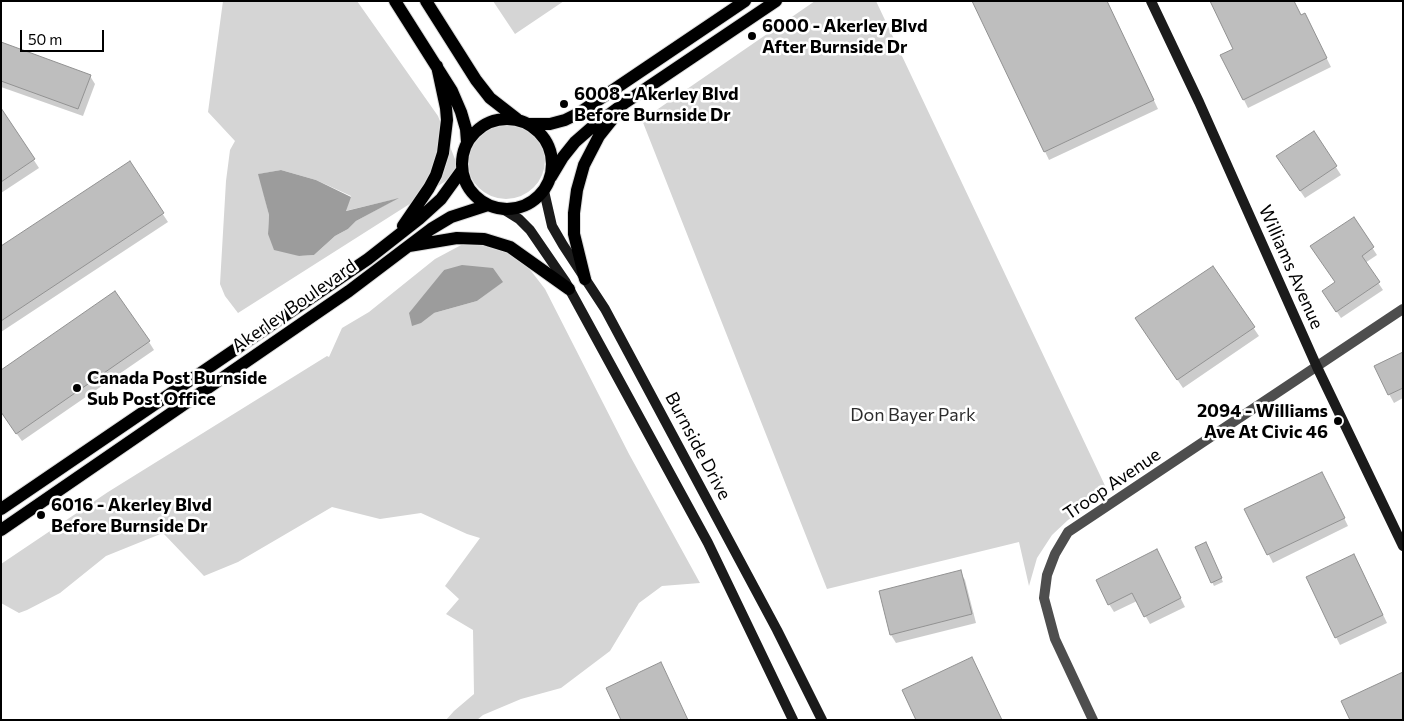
<!DOCTYPE html>
<style>
body{margin:0}
#map{position:relative;width:1404px;height:721px;overflow:hidden;background:#fff;font-family:Commissioner,sans-serif}
canvas{display:block}
.frame{position:absolute;inset:0;border:2px solid #000;pointer-events:none}
.scale{position:absolute;left:20px;top:30px;width:84px;height:22px;box-sizing:border-box;border:2px solid #000;border-top:0;padding-left:6px;font-size:15px;line-height:18px;white-space:nowrap;color:#000;-webkit-text-stroke:4px #fff;paint-order:stroke}
</style>
<div id="map">
<canvas width="1404" height="721"></canvas>
<div class="frame"></div>
<div class="scale">50 m</div>
</div>
<script>
const g = document.querySelector('canvas').getContext('2d');
g.lineJoin = 'round';
function fill(path, color) { g.fillStyle = color; g.fill(path, 'evenodd'); }
const shape = rows => new Path2D(rows.map(r => 'M' + r).join(''));
function strokePath(path, color, width, dash) { g.strokeStyle = color; g.lineWidth = width; g.lineCap = dash ? 'butt' : 'round'; g.setLineDash(dash || []); g.stroke(path); }
function write(font, color, halo, rows, align = 'center') {
  g.font = font + ' Commissioner,sans-serif'; g.lineWidth = 5; g.setLineDash([]); g.textBaseline = 'middle'; g.strokeStyle = halo; g.fillStyle = color; for (const [text, x, y, turn = 0] of rows) {
    g.save(); g.translate(x, y); g.rotate((+turn || 0) * Math.PI / 180); g.textAlign = isNaN(turn) ? turn : align; if (halo) g.strokeText(text, 0, 0); g.fillText(text, 0, 0); g.restore();
  }
}
fill(shape([
 [223,1,357,1,438,116,460,172,238,313,225,296,220,284,226,181,230,150,235,141,208,112],
 [281,170,316,180,351,196,345,211,396,199,356,221,348,229,335,236,314,255,299,256,268,234,269,215,259,174],
 [493,1,564,1,515,34],
 [815,1,876,1,1108,492,1068,520,1052,535,1037,558,1029,586,1019,542,827,589,642,120],
 '467 160a39 39 0 1 1 78 0a39 39 0 1 1-78 0Z',
 [478,236,511,245,545,289,629,454,700,583,662,586,639,603,610,651,561,688,521,699,483,715,477,720,446,720,454,711,474,694,473,630,446,614,459,599,445,586,480,538,467,534,421,513,380,519,332,507,238,562,204,576,163,533,106,556,60,593,27,610,19,613,1,603,1,564,108,492,327,356,329,357,342,328,369,312,435,259],
 [444,270,502,282,477,301,434,313,431,288]
]), '#d5d5d5');
fill(shape([
 [281,170,316,180,351,197,346,211,399,198,356,221,348,229,335,236,314,255,299,256,274,250,268,234,269,215,258,174],
 [462,265,493,268,503,282,477,301,434,313,421,323,412,326,409,313,444,270]
]), '#9c9c9c');
fill(shape([
 [973,1,1107,1,1158,109,1049,160],
 [1301,16,1309,23,1331,67,1248,108,1222,56],
 [1,48,90,76,95,84,83,116,1,87],
 [1,110,39,168,1,193],
 [1313,132,1341,175,1305,198,1282,164],
 [129,163,168,222,1,332,1,248],
 [1353,218,1377,255,1365,263,1383,290,1341,318,1328,298,1336,283],
 [1213,268,1259,336,1183,388,1142,327],
 [149,342,154,350,22,441,1,412],
 [1403,354,1403,398,1394,403,1389,394],
 [1326,481,1348,526,1273,563,1246,510],
 [1208,548,1223,582,1214,586,1212,582],
 [1161,559,1185,607,1150,624,1137,601,1114,612,1109,604],
 [1359,564,1387,623,1340,645,1336,637],
 [960,572,965,580,976,623,896,643,891,635]
]), '#0003');
const building = shape([
 [972,1,1107,1,1154,100,1044,152,972,1],
 [1210,1,1294,1,1301,15,1305,13,1327,58,1243,100,1220,55,1233,49,1210,1],
 [1,42,91,75,78,109,1,81,1,42],
 [1,108,35,159,1,182,1,108],
 [1314,131,1337,166,1300,191,1276,156,1314,131],
 [130,161,164,213,1,321,1,246,130,161],
 [1354,217,1374,247,1362,256,1380,282,1336,312,1322,291,1335,282,1310,246,1354,217],
 [1213,266,1255,327,1177,380,1135,318,1213,266],
 [115,291,150,341,16,434,1,412,1,370,115,291],
 [1403,352,1403,388,1388,395,1374,366,1403,352],
 [1322,472,1345,518,1267,555,1244,509,1322,472],
 [1206,542,1222,578,1211,583,1195,547,1206,542],
 [1157,549,1181,598,1144,617,1132,593,1108,605,1096,580,1157,549],
 [1354,554,1383,615,1335,638,1306,577,1354,554],
 [961,570,972,614,890,635,879,591,961,570],
 [972,657,1002,720,916,720,902,690,972,657],
 [661,662,688,720,621,720,606,688,661,662],
 [1403,672,1403,720,1350,720,1341,701,1403,672]
]);
fill(building, '#bebebe');
strokePath(building, '#929292', 1);
const primary = shape([
 [395,1,452,91,461,112,466,129,467,142],
 [426,1,476,80,490,98,517,119],
 '462 164a45 45 0 1 1 90 0a45 45 0 1 1-90 0Z',
 [530,124,550,124,565,120,579,113,745,1],
 [551,177,563,157,575,142,591,128,626,102,776,1],
 [403,226,429,188,436,175,443,153,447,120,446,108,437,66],
 [409,246,457,238,484,239,510,247,569,289],
 [585,279,574,234,574,213,577,190,584,165,599,136,615,116],
 [1,509,368,259,419,219,441,199,462,170],
 [1,530,349,291,431,229,451,217,488,205]
]);
strokePath(primary, '#dbdbdb', 14);
strokePath(shape([
 [1093,720,1055,639,1044,598,1047,575,1055,554,1068,532,1403,309]
]), '#4e4e4e', 10);
strokePath(shape([
 [1151,1,1199,102,1317,367,1403,546],
 [544,191,552,226,563,245,605,309,777,630,822,720],
 [503,209,519,219,530,230,565,281,708,543,793,720]
]), '#1b1b1b', 10);
strokePath(primary, '#000', 12);
for (const [x, y, r, color] of [
 [752,36,5,"#000"],
 [564,104,5,"#000"],
 [77,388,5,"#000"],
 [1338,421,5,"#000"],
 [41,515,5,"#000"]
]) { const dot = new Path2D(); dot.arc(x, y, r, 0, 2 * Math.PI); g.fillStyle = color; g.fill(dot); strokePath(dot, '#fff', 2); }
write('bold 18px', '#000', '#fff', [
 ["6000 - Akerley Blvd",762,26],
 ["After Burnside Dr",762,47],
 ["6008 - Akerley Blvd",574,94],
 ["Before Burnside Dr",574,115],
 ["Canada Post Burnside",87,378],
 ["Sub Post Office",87,399],
 ["2094 - Williams",1328,411,"right"],
 ["Ave At Civic 46",1328,432,"right"],
 ["6016 - Akerley Blvd",51,505],
 ["Before Burnside Dr",51,526]
], 'left');
write('18px', '#000', '#fff', [
 ["Williams Avenue",1291,267,66],
 ["Akerley Boulevard",294,306,-35],
 ["Burnside Drive",698,446,62],
 ["Troop Avenue",1112,484,-34]
]);
write('18px', '#2c2c2c', '#fff', [
 ["Don Bayer Park",913,415]
]);
</script>
